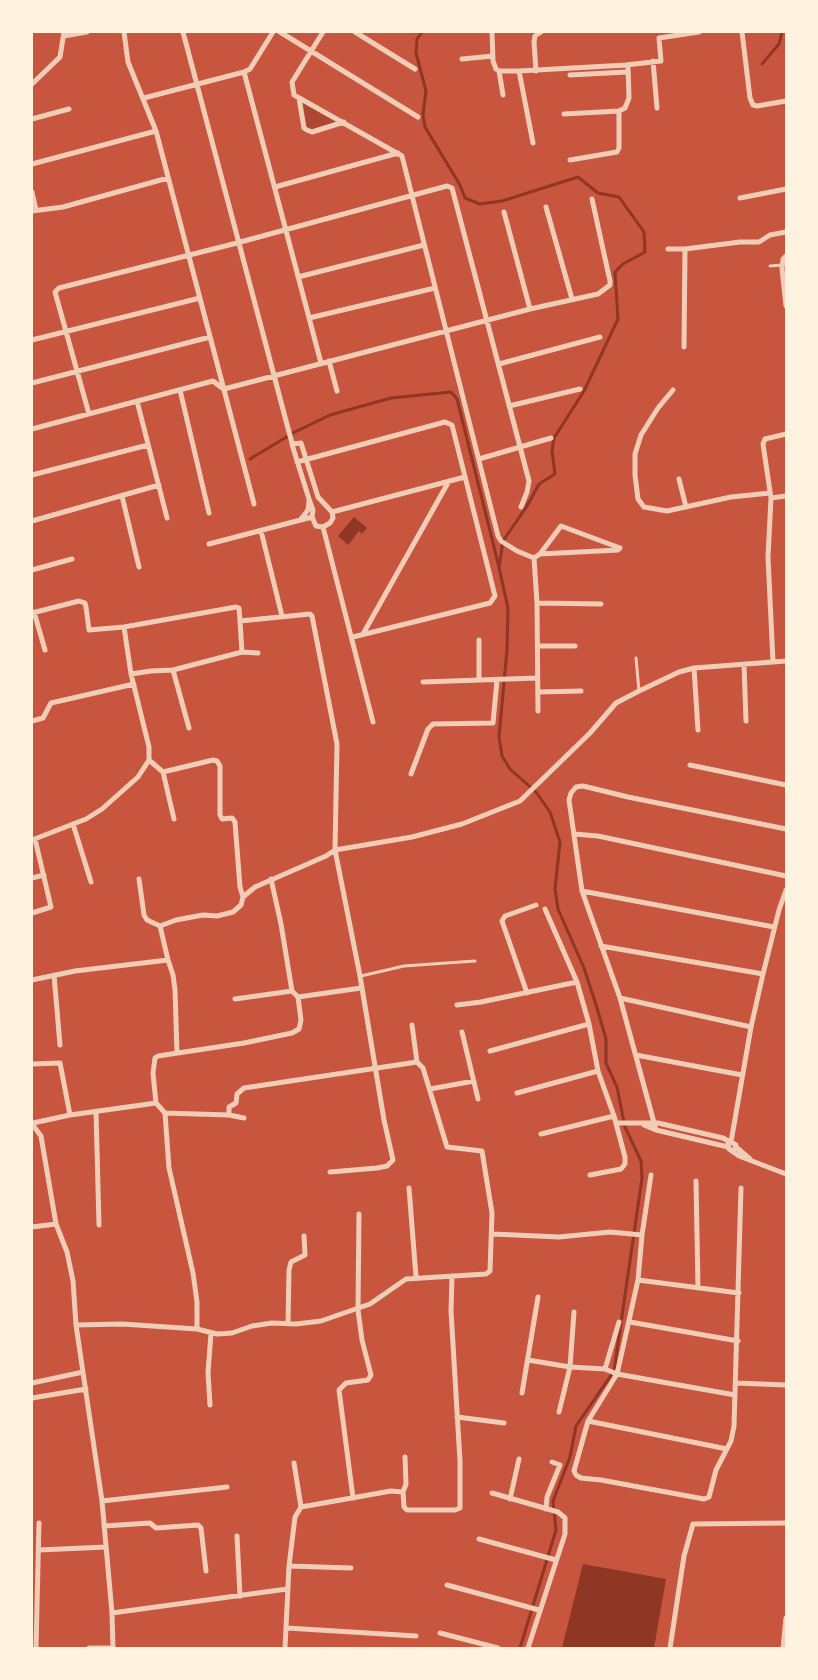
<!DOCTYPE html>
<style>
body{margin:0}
#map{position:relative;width:818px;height:1680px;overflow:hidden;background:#c8553d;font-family:Manrope,sans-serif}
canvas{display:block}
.frame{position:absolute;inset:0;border:33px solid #fff3e0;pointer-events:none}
</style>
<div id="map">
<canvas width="818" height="1680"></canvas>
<div class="frame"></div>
</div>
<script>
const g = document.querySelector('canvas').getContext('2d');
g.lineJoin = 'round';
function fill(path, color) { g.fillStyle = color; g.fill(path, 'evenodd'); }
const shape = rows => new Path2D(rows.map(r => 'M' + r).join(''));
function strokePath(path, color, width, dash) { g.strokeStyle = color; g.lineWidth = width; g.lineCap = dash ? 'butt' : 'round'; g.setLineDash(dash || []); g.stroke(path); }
fill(shape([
 [301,101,338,121,313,130,308,129,305,126]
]), '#ae4732');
fill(shape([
 [354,517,367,528,362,534,359,531,348,545,338,536],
 [583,1564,666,1579,654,1648,562,1648]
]), '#8f3625');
strokePath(shape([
 [422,32,417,39,416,53,426,91,423,115,425,127,460,185,465,198,480,204,502,201,578,177,598,193,619,197,644,232,645,252,623,264,615,272,618,319,584,391,554,438,552,451,555,474,539,484,527,506,503,541,499,568,508,608,507,650,499,737,502,756,510,769,536,792,550,812,560,842,555,889,558,909,584,968,597,1008,606,1039,606,1063,617,1087,625,1127,641,1161,642,1178,614,1371,576,1426,570,1457,553,1501,556,1530,520,1648],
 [762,64,779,44,782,32],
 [250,459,293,433,330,415,391,398,451,392,457,399,499,567]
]), '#8f3625', 3);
strokePath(shape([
 [770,266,782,265],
 [636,658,639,691],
 [361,976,404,966,475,961]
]), '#f1ccb7', 3);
strokePath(shape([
 [124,32,128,62,156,131,254,504],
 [183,32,289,432,291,439,292,444,294,451,309,499,313,510,312,517,316,526,323,527,330,523,333,518,332,512,318,497,301,443,292,444],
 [280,32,418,117],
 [323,32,292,82,294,95,402,156,498,536,501,541,517,551,534,558],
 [355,32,415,69],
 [492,32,493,61,496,69,499,71,519,71,626,65,661,61,659,38,699,32],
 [742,32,750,98,753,105,757,106,786,101],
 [64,36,87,32],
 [462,59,493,56],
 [653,61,657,108],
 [499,71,503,95],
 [519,71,533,143],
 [536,71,534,42,535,36,541,32],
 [244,72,321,363],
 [570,75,627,72],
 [32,84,60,57,64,32],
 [144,98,244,72,250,69,273,32],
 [299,98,304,128,307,130,312,132,344,122],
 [564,114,619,111,625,108,629,98,628,65,626,65],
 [32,119,69,109],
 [570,160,617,152,619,148,619,111],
 [32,164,156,131],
 [275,187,398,153],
 [32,192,36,210],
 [740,198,786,189],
 [546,207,572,299],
 [32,211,63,207,168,178],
 [504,212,530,309],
 [668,249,685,249],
 [786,256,783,259,782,269,786,306],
 [298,277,424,245],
 [309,318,435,288],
 [32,340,200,298],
 [684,347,685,249,740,242,759,242,770,235,786,232],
 [329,361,337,391],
 [499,364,600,337],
 [32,383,210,337],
 [224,389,530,309,598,294,610,285,610,281,592,199],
 [180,390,209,513],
 [673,390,658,408,641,435,635,454,635,475,638,499,644,507,667,511,731,497,770,493],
 [137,401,167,518],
 [509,406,580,389],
 [89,414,55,292,59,288,233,244,447,186,452,188,529,481,527,492,521,507],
 [32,429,213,381,222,388],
 [479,459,551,438],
 [297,462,445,422,452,425,495,596,490,603,353,637],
 [32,475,148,445],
 [679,479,686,507],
 [122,496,139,567],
 [771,498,786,496],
 [332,512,465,477],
 [301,519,308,510,309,501],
 [32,521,159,485],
 [323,527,373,722],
 [261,531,282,616],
 [209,544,312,517],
 [540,554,618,550,620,548],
 [534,558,537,603,538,711],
 [534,558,540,554,561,526,620,548],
 [32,570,72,559],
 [537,603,601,604],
 [34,612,45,650],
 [32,613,79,601,85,603,86,607,89,630,124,627,236,607,239,608,240,621],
 [363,634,449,481],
 [479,640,479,680],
 [538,646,575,646],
 [242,652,258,653],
 [773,662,768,557,771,498,763,444,765,439,786,434],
 [744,664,746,721],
 [694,668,698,730],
 [173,670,189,728],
 [131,674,151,671,173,670,242,652,240,621,310,614,312,616,337,744,335,850,360,976,384,1120,393,1160,387,1166,377,1168,330,1172],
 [423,682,537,678],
 [538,692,581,691],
 [32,721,43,718,51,703,134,684],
 [149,760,163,772,213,760,217,761,220,766,220,815,222,819,232,818,235,822,240,887,243,897],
 [690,765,786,785],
 [163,772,174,819],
 [411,774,428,729,433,724,493,723,497,680],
 [73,824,91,882],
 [574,834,598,836,786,876],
 [32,840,86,819,102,809,138,777,149,760,149,747,131,674,124,627],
 [32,878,44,875],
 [139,879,144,915,147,920,160,926],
 [271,879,281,924,292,991,298,997],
 [582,891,774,927],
 [545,909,577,982,589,1024,598,1071,614,1116,625,1157,625,1164,621,1169,590,1175],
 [32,913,51,907,35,839],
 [601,946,763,974],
 [168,960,173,975,175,990,177,1053],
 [54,975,60,1045],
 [32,980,75,971,168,960,160,926,176,920,203,915,217,916,233,912,241,905,243,897,255,887,326,856,335,850,412,837,462,824,520,801,590,733,616,703,639,691,679,672,694,668,786,661],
 [527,993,502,921,505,916,536,905],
 [298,997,361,988],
 [620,998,751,1027],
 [235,999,292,991],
 [457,1005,481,1002,577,982],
 [412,1025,417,1062],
 [462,1032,478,1099],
 [490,1051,589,1024],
 [636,1055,742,1075],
 [32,1064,60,1063,70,1115],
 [430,1089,474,1081],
 [517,1093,598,1071],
 [96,1111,99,1225],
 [229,1115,244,1118],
 [33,1123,70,1115,156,1103],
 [616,1123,658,1123,723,1138,730,1142],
 [32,1124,41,1136,56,1224,67,1252,73,1281,76,1325,102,1501,112,1613,113,1648],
 [644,1125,656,1130,728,1147],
 [656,1130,620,998,582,891,569,800,571,793,576,787,583,786,628,797,786,829],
 [541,1134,614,1116],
 [731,1142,751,1027,763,974,779,910,786,890],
 [736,1147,750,1159],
 [732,1150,735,1149,736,1145,731,1142,728,1144,729,1149,739,1156,786,1174],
 [651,1175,642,1235,638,1280,617,1374,588,1421,574,1471,576,1475,581,1478,601,1480,704,1499,709,1497,716,1470,731,1441,734,1426,741,1188],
 [696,1181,698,1288],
 [409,1188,416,1277],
 [32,1227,56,1224],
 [493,1234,559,1237,610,1232,642,1235],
 [638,1280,739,1293],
 [630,1322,738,1341],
 [288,1323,289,1270,291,1262,305,1255,304,1236],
 [76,1325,122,1324,197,1329,217,1334,232,1333,252,1326,272,1323,296,1324,321,1321,370,1304,406,1279,486,1274,490,1271,492,1213,482,1151,447,1147,423,1068,417,1062,244,1088,237,1094,236,1103,229,1107,229,1115,165,1113],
 [197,1329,197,1302,193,1273,169,1168,165,1113,156,1103,153,1073,155,1058,158,1056,244,1043,292,1033,299,1029,301,1020,298,997],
 [528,1360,570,1367,605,1369,617,1374,735,1395],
 [605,1369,619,1322],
 [32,1383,83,1372],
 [736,1383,786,1385],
 [522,1393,538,1297],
 [32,1398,86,1389],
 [210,1405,208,1373,211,1333],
 [559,1412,570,1367,574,1312],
 [457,1417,504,1423],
 [588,1421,727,1449],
 [294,1463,301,1507],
 [403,1492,406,1484,405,1457],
 [492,1493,558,1512,565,1518,565,1534,528,1648],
 [353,1498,339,1390,346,1383,368,1380,371,1375,362,1340,358,1310,359,1214],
 [510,1499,519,1459],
 [102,1501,227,1487],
 [546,1509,547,1497,560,1465,552,1462],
 [104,1526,150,1523,156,1528,198,1525,201,1528,206,1571],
 [237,1536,240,1596],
 [479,1539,556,1560],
 [39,1550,106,1547],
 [289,1566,351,1568],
 [447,1585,539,1610],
 [112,1613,287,1589],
 [287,1628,416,1636],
 [440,1633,498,1648],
 [36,1648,39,1523],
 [89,1648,113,1648],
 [285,1648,289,1566,295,1517,301,1507,391,1491,403,1492,404,1507,407,1510,455,1510,460,1508,460,1461,451,1311,452,1276],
 [670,1648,684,1556,693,1524,786,1523],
 [783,1648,786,1618]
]), '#f1ccb7', 5);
</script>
